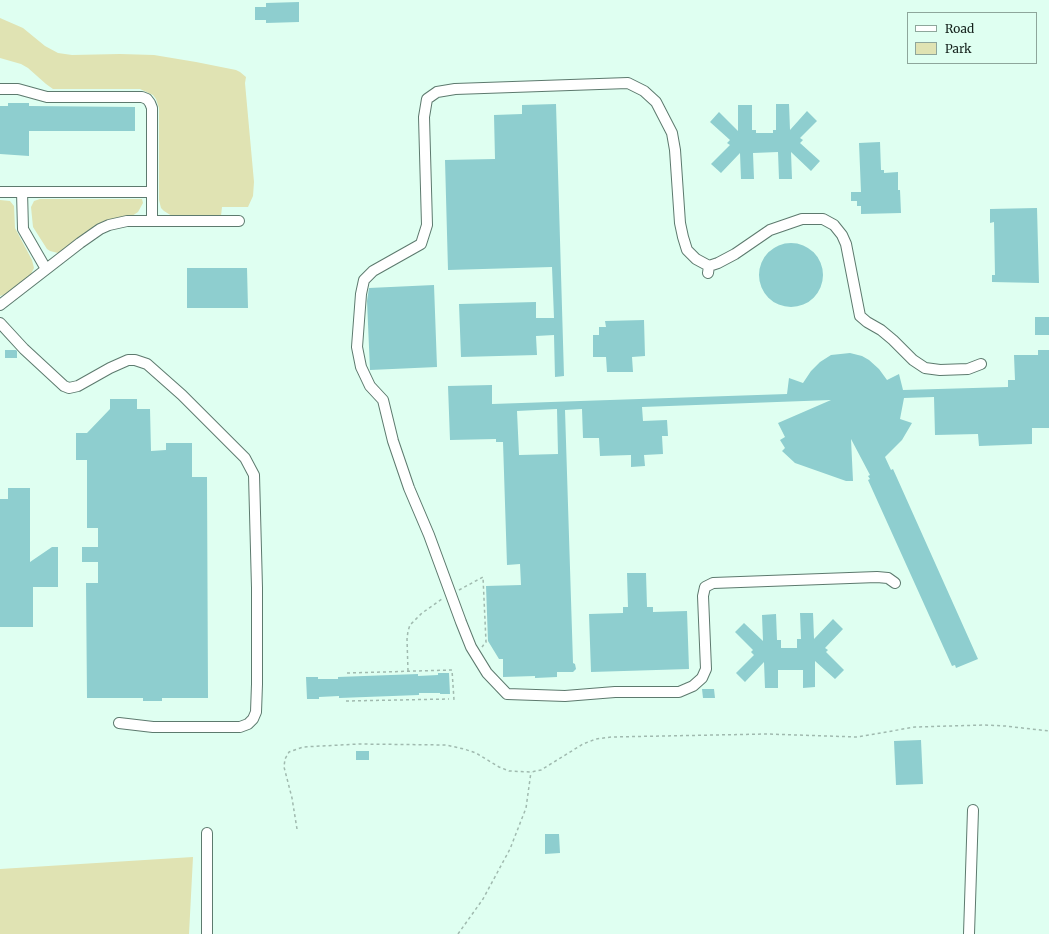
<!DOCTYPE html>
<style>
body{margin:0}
#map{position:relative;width:1049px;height:934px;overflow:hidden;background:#dffff1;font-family:Merriweather,serif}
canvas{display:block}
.legend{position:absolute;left:907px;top:12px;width:130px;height:52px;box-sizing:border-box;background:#dffff1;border:1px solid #8ea69b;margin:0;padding:5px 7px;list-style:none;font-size:12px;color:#14201b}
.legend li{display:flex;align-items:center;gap:8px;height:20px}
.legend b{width:20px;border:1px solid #8ea69b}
</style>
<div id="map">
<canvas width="1049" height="934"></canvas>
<ul class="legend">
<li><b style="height:5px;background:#fff"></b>Road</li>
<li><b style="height:11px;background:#e0e3b3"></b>Park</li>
</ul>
</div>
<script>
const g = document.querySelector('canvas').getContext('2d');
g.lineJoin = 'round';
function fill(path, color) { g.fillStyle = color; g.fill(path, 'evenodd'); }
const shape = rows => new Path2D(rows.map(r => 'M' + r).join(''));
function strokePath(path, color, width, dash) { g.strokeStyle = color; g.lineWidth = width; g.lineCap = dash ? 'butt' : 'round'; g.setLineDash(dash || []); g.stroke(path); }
fill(shape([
 [0,18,23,28,45,46,58,53,72,55,120,54,154,55,196,62,236,70,240,72,246,77,245,83,254,182,253,196,248,207,222,207,221,216,172,216,164,211,161,208,159,200,159,108,156,99,153,95,140,89,53,89,46,84,28,68,21,64,0,58],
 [40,199,142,199,143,203,138,212,132,216,58,253,50,251,47,249,33,227,31,207,34,201],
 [0,200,10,201,14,206,15,228,32,260,34,268,30,276,9,293,0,296],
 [193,857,189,934,0,934,0,869]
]), '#e0e3b3');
fill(shape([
 [299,2,299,22,266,23,266,20,255,20,255,7,266,7,266,3],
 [8,103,29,103,29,106,135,107,135,131,29,131,29,156,0,154,0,106,8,106],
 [556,104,564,376,555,377,554,335,536,336,537,355,461,357,459,304,536,302,536,318,554,318,552,267,448,270,445,160,495,159,494,115,522,114,522,105],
 [776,104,789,104,790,130,807,111,817,121,800,138,803,140,800,143,820,161,811,171,791,152,792,179,779,179,778,152,753,153,754,179,741,179,740,153,721,173,711,164,730,145,727,143,730,140,710,122,719,112,738,131,738,105,752,105,752,130,756,130,756,133,773,133,773,130,776,130],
 [880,142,881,170,884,170,884,173,898,172,898,190,900,190,901,213,861,214,861,206,857,206,857,201,851,201,851,192,861,192,859,143],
 [1037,208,1039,283,992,282,992,275,995,275,994,222,990,223,990,209],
 '759 275a32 32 0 1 1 64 0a32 32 0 1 1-64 0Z',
 [187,268,247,268,248,308,187,308],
 [434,285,437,367,370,370,367,301,369,288],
 [1035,317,1049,317,1049,335,1035,335],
 [644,320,645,356,632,357,633,372,607,372,606,357,593,357,593,335,599,335,599,327,606,327,605,321],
 [5,350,16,350,17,351,17,358,5,358],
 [1038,350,1049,350,1049,428,1032,428,1032,444,979,446,978,434,935,435,934,397,904,398,900,419,912,423,902,440,885,457,891,470,893,469,978,659,956,668,955,665,952,666,868,480,870,479,868,476,870,475,851,439,853,481,846,481,795,463,782,451,785,448,780,440,785,437,778,423,831,400,642,407,643,421,667,420,668,436,662,436,663,454,644,455,645,466,631,467,631,455,600,456,599,438,583,438,582,409,565,410,573,663,575,664,576,669,573,672,557,672,557,677,535,678,535,676,503,677,503,659,499,659,488,641,486,586,521,585,520,564,507,565,503,442,496,442,496,439,450,440,448,386,492,385,492,404,787,394,789,378,803,383,811,371,820,362,831,355,850,353,862,356,869,360,879,369,887,380,899,374,903,390,1008,387,1008,380,1015,380,1014,355,1038,355],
 [557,409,558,454,519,455,517,411],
 [110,399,137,399,137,409,150,409,151,451,166,450,166,443,192,443,192,477,207,477,208,698,162,698,162,701,143,701,143,698,87,698,86,583,98,583,98,562,82,562,82,547,98,547,98,528,87,528,87,460,76,460,76,433,87,433,110,409],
 [8,488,30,488,30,562,52,547,58,547,58,587,33,587,33,627,0,627,0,499,8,499],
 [627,573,646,573,647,607,653,607,653,612,687,611,689,669,591,672,589,614,623,613,623,607,628,607],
 [800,613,813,613,814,639,833,619,843,629,825,648,828,650,826,652,844,670,835,679,815,661,815,687,803,688,803,670,778,670,778,688,765,688,764,662,745,682,736,673,754,655,751,652,753,650,735,632,744,623,763,641,762,615,776,614,777,640,781,640,781,648,797,648,797,639,801,639],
 [438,673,449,673,450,694,440,694,440,693,419,693,419,695,339,698,339,696,319,697,319,699,307,699,306,677,318,677,318,679,338,679,338,677,418,674,418,676,438,675],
 [702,689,714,689,715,698,703,698],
 [921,740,923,784,896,785,894,741],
 [356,751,369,751,369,760,356,760],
 [545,834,559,834,560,853,545,854]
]), '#8ececf');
const minor = shape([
 [0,89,18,89,47,97,142,97,147,99,150,103,152,108,152,221,127,221,109,225,100,229,80,243,0,305],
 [0,192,152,192],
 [22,192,23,229,46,269],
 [152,221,239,221],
 [709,266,718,263,735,254,770,230,802,219,823,219,834,225,842,235,846,244,860,316,867,322,881,330,893,340,913,360,925,368,940,370,968,369,981,364],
 [708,273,709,266,696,259,687,250,683,237,680,223,675,150,672,133,656,102,644,91,628,83,455,89,437,92,427,99,424,117,427,225,421,244,373,271,364,280,361,294,357,347,361,367,370,386,383,400,393,441,409,488,429,535,461,622,471,647,487,673,507,694,565,696,615,692,679,692,693,686,702,678,706,669,703,596,705,587,713,583,877,577,888,578,895,583],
 [0,323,24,349,64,386,69,388,78,386,110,368,128,360,135,360,147,364,182,395,245,458,254,475,257,588,257,684,256,712,253,719,248,724,240,727,153,727,119,723],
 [207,833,207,934],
 [969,934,973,810]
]);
strokePath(minor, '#5d7a6e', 12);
strokePath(shape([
 [459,590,483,577,486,642,482,647],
 [408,671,407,639,408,631,410,625,422,613,442,599],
 [347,673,452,670,454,700],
 [346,701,449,699],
 [297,829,292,798,284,767,285,759,289,752,303,747,359,744,446,745,464,749,476,753,499,767,509,771,531,772,541,770,583,744,596,739,611,737,767,734,857,737,915,727,985,725,1005,726,1049,731],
 [458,934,483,899,510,849,526,808,531,772]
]), '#a0baaf', 1.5, [3, 3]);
strokePath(minor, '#fff', 10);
</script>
